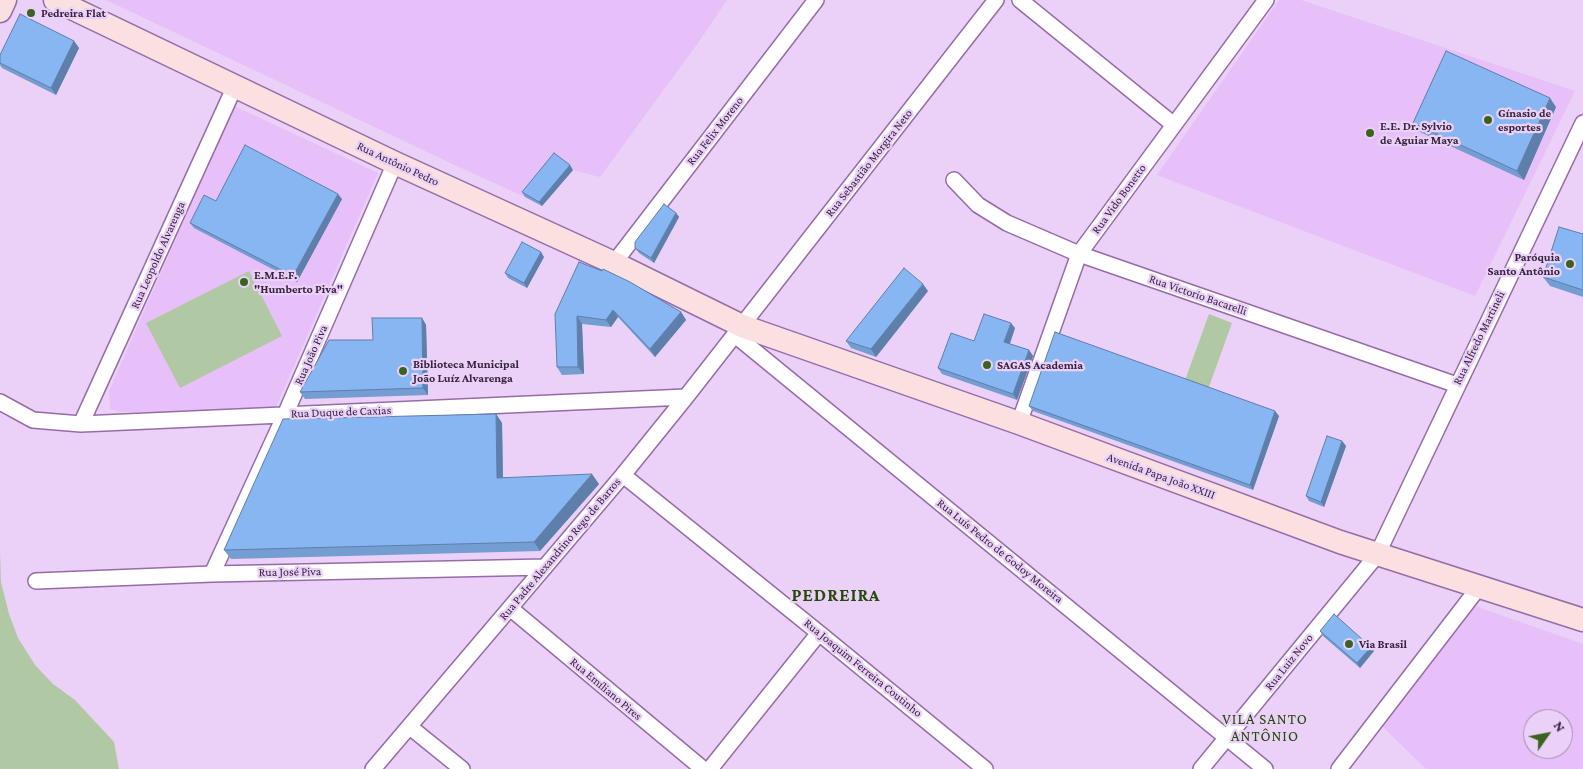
<!DOCTYPE html>
<meta charset="utf-8">
<style>
body{margin:0}
#map{position:relative;width:1583px;height:769px;overflow:hidden;background:#ebd0f8;font-family:"Crimson Pro",serif}
canvas{display:block}
.north{position:absolute;left:1523px;top:709px;width:50px;height:50px;box-sizing:border-box;background:#ebd0f8;border:1px solid #a38bae;border-radius:50%;rotate:57deg;font-size:14px;font-weight:700;line-height:20px;text-align:center;color:#36243e}
.north::after{content:'';display:block;margin:auto;width:18px;height:22px;background:#3a631f;clip-path:polygon(50% 0,100% 100%,50% 72%,0 100%)}
</style>
<div id="map">
<canvas width="1583" height="769"></canvas>
<div class="north">N</div>
</div>
<script>
const g = document.querySelector('canvas').getContext('2d');
g.lineJoin = 'round';
function fill(path, color) { g.fillStyle = color; g.fill(path, 'evenodd'); }
const shape = rows => new Path2D(rows.map(r => 'M' + r).join(''));
function strokePath(path, color, width, dash) { g.strokeStyle = color; g.lineWidth = width; g.lineCap = dash ? 'butt' : 'round'; g.setLineDash(dash || []); g.stroke(path); }
function write(font, color, halo, rows, align = 'center') {
  g.font = font + ' "Crimson Pro",serif'; g.lineWidth = 4.5; g.setLineDash([]); g.textBaseline = 'middle'; g.strokeStyle = halo; g.fillStyle = color; for (const [text, x, y, turn = 0] of rows) {
    g.save(); g.translate(x, y); g.rotate((+turn || 0) * Math.PI / 180); g.textAlign = isNaN(turn) ? turn : align; if (halo) g.strokeText(text, 0, 0); g.fillText(text, 0, 0); g.restore();
  }
}
fill(shape([
 [106,0,727,0,700,40,600,177,573,170,525,197,459,167],
 [1279,0,1301,0,1575,91,1475,296,1157,175],
 [234,106,378,173,277,405,268,411,121,412,110,409,109,391],
 [1472,605,1583,644,1583,769,1426,769,1382,726],
 [1533,719,1563,719,1563,749,1533,749]
]), '#e7bff9');
fill(shape([
 [249,271,282,336,180,388,146,323],
 [1209,314,1232,323,1181,464,1158,455],
 [0,551,1,582,9,614,18,638,35,665,53,684,75,700,114,742,119,769,0,769]
]), '#b0c9a4');
const street = shape([
 [1020,0,1174,125],
 [954,180,978,205,1007,223,1079,254,1457,385],
 [614,263,816,0],
 [735,335,1265,769],
 [0,402,33,420,81,424,686,397],
 [1019,423,1079,254,1266,0],
 [81,424,235,86],
 [623,475,819,633,985,769],
 [212,574,285,415,395,163],
 [36,581,212,574,545,567],
 [510,608,703,769],
 [410,727,462,769],
 [373,769,623,475,686,397,996,0],
 [710,769,819,633],
 [1201,769,1377,555,1583,123],
 [1339,769,1479,587]
]);
const secondary = shape([
 [55,0,395,163,614,263,742,326,1019,423,1340,542,1583,620],
 [0,11,5,0]
]);
strokePath(street, '#966ca8', 18);
strokePath(secondary, '#966ca8', 25);
strokePath(street, '#fff', 15);
strokePath(secondary, '#fbe0e2', 22);
fill(shape([
 [74,41,79,48,56,95,2,68,0,65,0,55],
 [1556,107,1524,180,1420,132,1413,123],
 [573,170,542,206,525,197,522,192],
 [342,199,297,282,194,228,190,223,216,201],
 [676,213,679,217,654,263,639,253,635,248],
 [1583,234,1583,297,1550,286,1543,277],
 [544,257,527,288,508,278,505,273],
 [579,262,681,312,686,320,655,357,618,317,611,327,582,324,584,374,562,375,557,367],
 [928,291,876,357,851,348,846,341],
 [422,318,426,325,428,395,305,399,300,392,373,340],
 [1015,328,1010,344,1029,350,1033,356,1017,400,942,374,938,368,974,341],
 [1029,406,1279,416,1253,490,1033,411],
 [496,414,502,423,503,477,599,484,540,551,231,559,224,550],
 [1342,441,1346,446,1324,507,1309,501,1306,496],
 [1320,631,1371,647,1374,651,1360,668,1323,636]
]), '#749dd1');
fill(shape([
 [74,41,79,48,56,95,51,88],
 [1550,98,1556,107,1524,180,1517,171],
 [570,165,573,170,542,206,539,202],
 [338,194,342,199,297,282,293,276],
 [676,213,679,217,654,263,651,258],
 [541,252,544,257,527,288,524,283],
 [923,284,928,291,876,357,871,349],
 [613,310,618,317,611,327,606,320],
 [681,312,686,320,655,357,650,349],
 [577,316,582,324,584,374,578,367],
 [422,318,426,325,428,395,423,388],
 [1011,323,1015,328,1008,348,1004,342],
 [1029,350,1033,356,1017,400,1013,394],
 [1275,411,1279,416,1253,490,1250,485],
 [496,414,502,423,503,487,497,478],
 [1342,441,1346,446,1324,507,1321,502],
 [592,474,599,484,540,551,534,542],
 [1371,647,1374,651,1360,668,1357,663]
]), '#5e7faa');
const building = shape([
 [20,14,74,41,51,88,0,63,0,55,20,14],
 [1446,51,1550,98,1517,171,1413,123,1446,51],
 [245,145,338,194,293,276,190,223,204,195,216,201,245,145],
 [554,153,570,165,539,202,522,192,554,153],
 [664,204,676,213,651,258,635,248,635,242,664,204],
 [1559,227,1583,234,1583,290,1543,277,1559,227],
 [522,242,541,252,524,283,505,273,522,242],
 [579,262,602,271,603,269,630,282,681,312,650,349,613,310,606,320,577,316,578,367,557,367,555,314,579,262],
 [904,268,923,284,871,349,846,341,904,268],
 [984,314,1011,323,1004,342,1029,350,1013,394,938,368,951,333,974,341,984,314],
 [372,318,422,318,423,388,300,392,329,340,373,340,372,318],
 [1055,332,1275,411,1250,485,1029,406,1055,332],
 [496,414,497,478,592,474,534,542,224,550,283,419,496,414],
 [1327,436,1342,441,1321,502,1306,496,1327,436],
 [1334,614,1371,647,1357,663,1320,631,1334,614]
]);
fill(building, '#87b6f3');
strokePath(building, '#5e7faa', 1);
for (const [x, y, r, color] of [
 [31,13,5,"#3a631f"],
 [1488,120,5,"#3a631f"],
 [1370,133,5,"#3a631f"],
 [1570,264,5,"#3a631f"],
 [244,282,5,"#3a631f"],
 [987,365,5,"#3a631f"],
 [403,371,5,"#3a631f"],
 [1349,644,5,"#3a631f"]
]) { const dot = new Path2D(); dot.arc(x, y, r, 0, 2 * Math.PI); g.fillStyle = color; g.fill(dot); strokePath(dot, '#ebd0f8', 2); }
write('bold 12px', '#36243e', '#ebd0f8', [
 ["Pedreira Flat",41,13],
 ["Gínasio de",1498,113],
 ["esportes",1498,127],
 ["E.E. Dr. Sylvio",1380,126],
 ["de Aguiar Maya",1380,140],
 ["Paróquia",1560,257,"right"],
 ["Santo Antônio",1560,271,"right"],
 ["E.M.E.F.",254,275],
 ["\"Humberto Piva\"",254,289],
 ["Biblioteca Municipal",413,364],
 ["João Luíz Alvarenga",413,378],
 ["SAGAS Academia",997,365],
 ["Via Brasil",1359,644]
], 'left');
write('12px', '#36243e', '#ebd0f8', [
 ["Rua Felix Moreno",715,131,-52],
 ["Rua Sebastião Morgira Neto",869,163,-52],
 ["Rua Antônio Pedro",398,164,25],
 ["Rua Vido Bonetto",1119,199,-54],
 ["Rua Leopoldo Alvarenga",158,255,-66],
 ["Rua Victorio Bacarelli",1198,295,19],
 ["Rua Alfredo Martineli",1479,338,-64],
 ["Rua João Piva",311,355,-66],
 ["Rua Duque de Caxias",341,412,-2],
 ["Avenida Papa João XXIII",1161,476,20],
 ["Rua Padre Alexandrino Rego de Barros",560,549,-50],
 ["Rua Luís Pedro de Godoy Moreira",1000,551,39],
 ["Rua José Piva",290,572,-1],
 ["Rua Luiz Novo",1289,662,-51],
 ["Rua Joaquim Ferreira Coutinho",863,668,39],
 ["Rua Emíliano Pires",606,689,40]
]);
g.letterSpacing = '1px';
write('15px', '#244908', '#ebd0f8', [
 ["VILA SANTO",1265,719],
 ["ANTÔNIO",1265,736]
]);
g.letterSpacing = '0px';
g.letterSpacing = '1px';
write('bold 18px', '#244908', '#ebd0f8', [
 ["PEDREIRA",836,595]
]);
g.letterSpacing = '0px';
</script>
